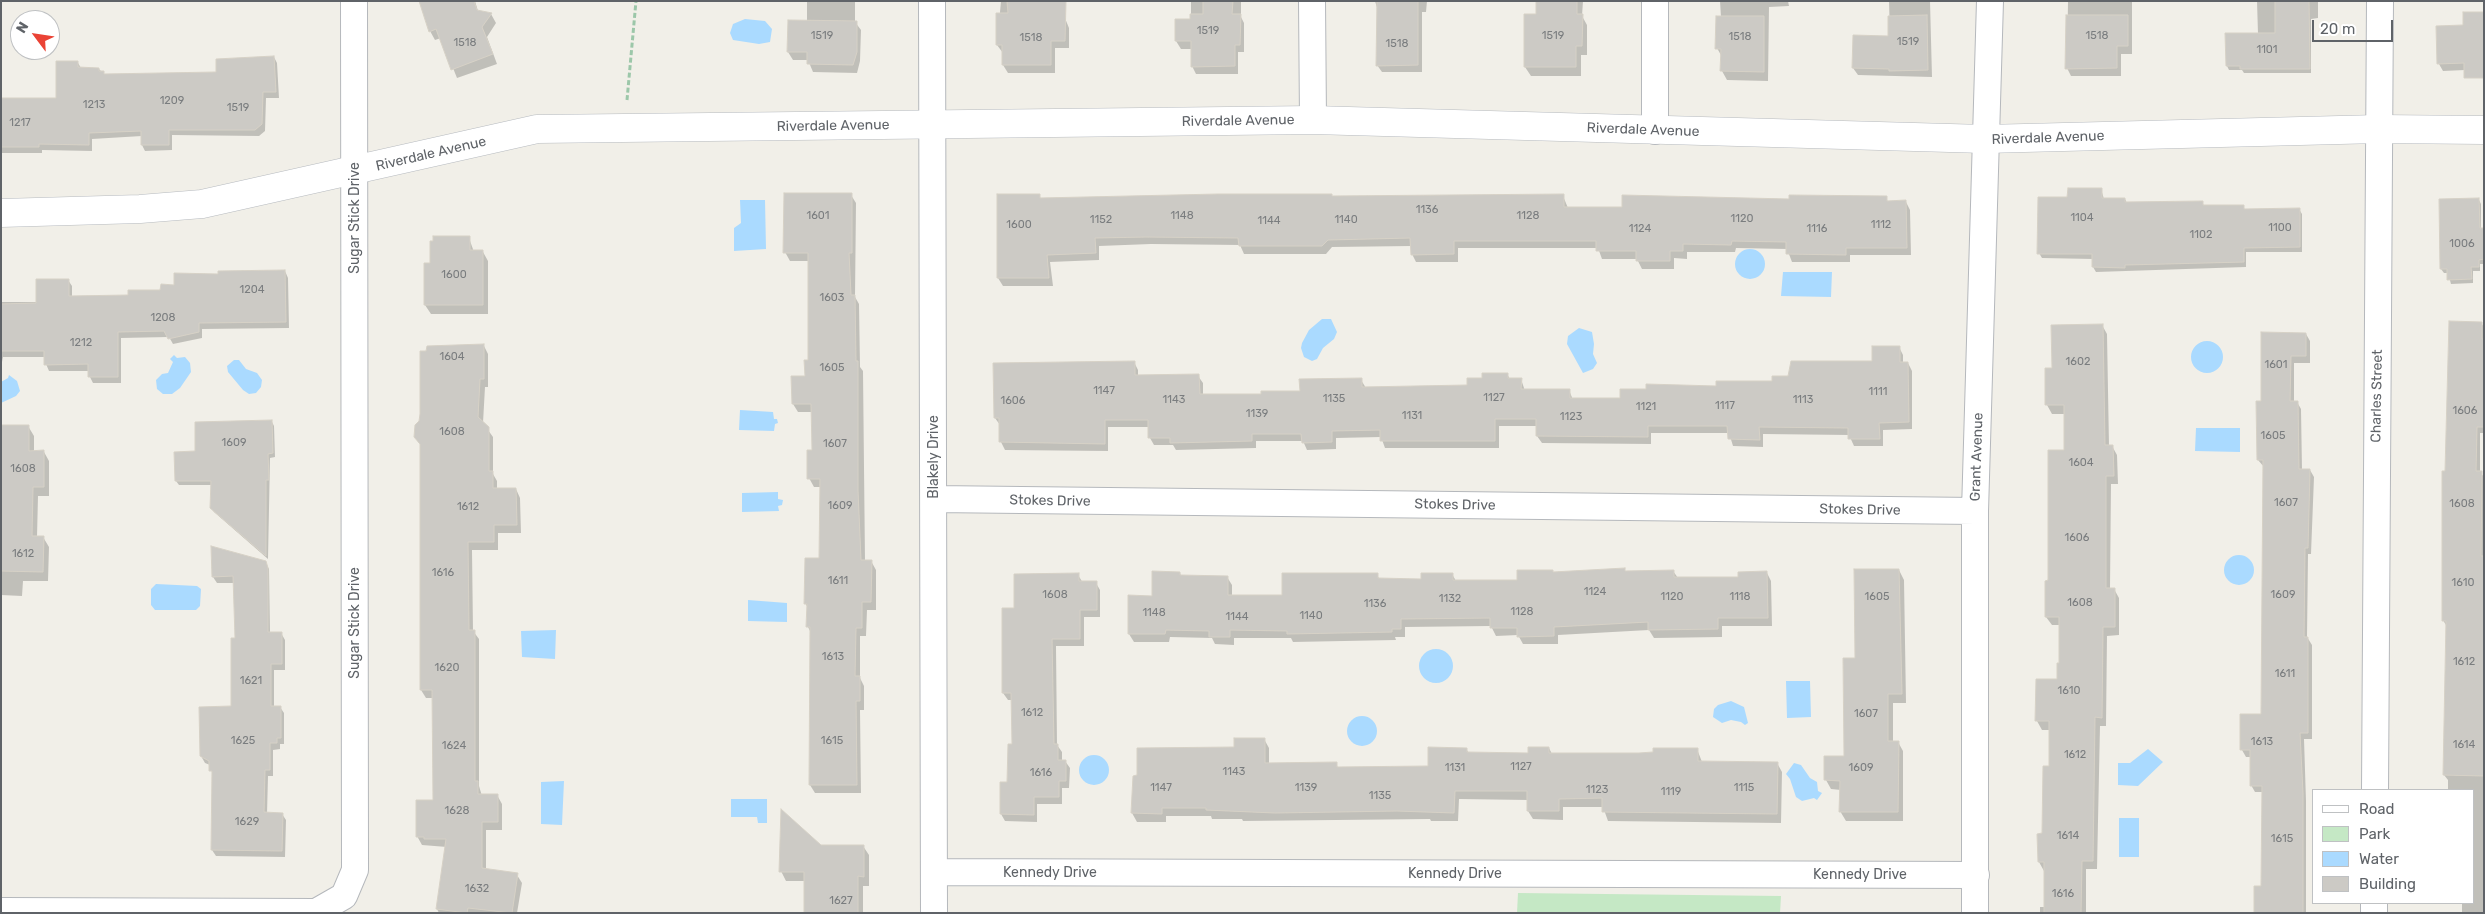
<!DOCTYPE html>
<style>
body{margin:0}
#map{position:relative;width:2485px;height:914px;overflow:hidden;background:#f1efe8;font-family:Rubik,sans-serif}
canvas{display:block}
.frame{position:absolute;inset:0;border:2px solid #5f6368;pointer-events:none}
.legend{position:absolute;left:2312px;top:789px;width:162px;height:115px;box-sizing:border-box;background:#fff;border:1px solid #bfc1c3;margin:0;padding:6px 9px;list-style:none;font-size:15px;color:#5f6368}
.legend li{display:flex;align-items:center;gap:10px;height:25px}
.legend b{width:25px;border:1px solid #bfc1c3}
.north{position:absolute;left:10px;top:10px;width:50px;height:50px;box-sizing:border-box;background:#fff;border:1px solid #bfc1c3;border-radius:50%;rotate:301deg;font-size:14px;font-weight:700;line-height:20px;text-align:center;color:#5f6368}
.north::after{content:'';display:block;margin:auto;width:18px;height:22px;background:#ea4335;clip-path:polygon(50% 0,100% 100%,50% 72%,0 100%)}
.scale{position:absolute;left:2312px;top:20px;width:81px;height:22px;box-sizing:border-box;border:2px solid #5f6368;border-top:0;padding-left:6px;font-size:15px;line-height:18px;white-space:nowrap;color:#5f6368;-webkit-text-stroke:4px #fff;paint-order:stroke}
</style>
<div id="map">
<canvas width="2485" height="914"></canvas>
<div class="frame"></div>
<ul class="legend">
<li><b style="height:6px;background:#fff"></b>Road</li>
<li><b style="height:14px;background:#c5e8c5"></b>Park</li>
<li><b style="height:14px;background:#aadaff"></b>Water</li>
<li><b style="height:14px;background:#cccac5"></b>Building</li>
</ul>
<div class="north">N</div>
<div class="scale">20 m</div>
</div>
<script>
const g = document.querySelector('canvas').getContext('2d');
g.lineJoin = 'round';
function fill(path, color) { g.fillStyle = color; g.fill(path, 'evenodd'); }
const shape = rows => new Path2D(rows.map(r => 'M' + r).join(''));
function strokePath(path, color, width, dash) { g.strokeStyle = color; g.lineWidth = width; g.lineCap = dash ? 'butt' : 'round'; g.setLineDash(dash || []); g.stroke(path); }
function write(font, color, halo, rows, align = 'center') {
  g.font = font + ' Rubik,sans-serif'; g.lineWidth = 4; g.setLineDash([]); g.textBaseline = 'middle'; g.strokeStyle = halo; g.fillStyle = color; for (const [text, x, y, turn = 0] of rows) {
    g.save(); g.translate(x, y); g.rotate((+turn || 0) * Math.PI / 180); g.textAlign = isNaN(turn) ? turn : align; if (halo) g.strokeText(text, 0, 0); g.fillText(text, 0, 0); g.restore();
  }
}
fill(shape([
 [1518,893,1781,896,1780,913,1517,913]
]), '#c5e8c5');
fill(shape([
 [745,19,765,21,772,29,770,42,759,44,733,40,730,33,733,24],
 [740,200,765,200,766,249,734,251,734,228,741,223],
 '1735 264a15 15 0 1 1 30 0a15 15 0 1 1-30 0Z',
 [1783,272,1832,272,1831,297,1781,296],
 [1322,319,1331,319,1337,332,1334,339,1323,348,1317,359,1312,361,1304,357,1301,348,1302,343,1309,330],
 [1579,328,1592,332,1594,344,1593,354,1597,363,1593,369,1583,373,1567,344,1568,336],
 '2191 357a16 16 0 1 1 32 0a16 16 0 1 1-32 0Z',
 [174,355,177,358,185,357,190,363,191,372,180,388,172,394,163,394,157,389,156,380,162,374,168,373,173,362,170,359],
 [234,360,239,360,246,369,257,373,262,380,261,387,256,393,249,394,243,390,228,372,227,366],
 [9,375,17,381,20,391,16,396,1,403,1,382,8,378],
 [740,410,773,412,774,419,777,419,778,423,775,424,774,431,739,430],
 [2196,428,2240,428,2240,452,2195,451],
 [778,492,778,499,783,500,782,505,778,506,779,511,742,512,742,493],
 '2224 570a15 15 0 1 1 30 0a15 15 0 1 1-30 0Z',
 [156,584,197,586,201,589,200,606,196,610,155,610,151,605,151,589],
 [748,600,787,603,787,622,748,621],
 [556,630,555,659,522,657,521,631],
 '1419 666a17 17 0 1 1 34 0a17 17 0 1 1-34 0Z',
 [1786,681,1810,681,1811,717,1787,718],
 [1731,701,1744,707,1748,723,1745,725,1741,722,1731,720,1722,723,1713,717,1714,709,1718,705],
 '1347 731a15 15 0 1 1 30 0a15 15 0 1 1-30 0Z',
 [2148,749,2163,762,2138,786,2118,785,2118,763,2130,763],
 '1079 770a15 15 0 1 1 30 0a15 15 0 1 1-30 0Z',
 [1794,763,1801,765,1810,778,1817,782,1818,791,1822,793,1817,800,1814,798,1802,801,1796,797,1790,779,1786,774],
 [564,781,562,825,541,824,541,782],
 [731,799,767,799,767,823,758,823,757,817,731,817],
 [2119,818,2139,818,2139,857,2119,857]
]), '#aadaff');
fill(shape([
 [426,1,475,1,478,11,491,14,496,23,487,37,497,64,457,78,441,38,435,40,430,31],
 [807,1,855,1,855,22,861,30,860,61,857,73,813,72,808,60,793,60,788,52,807,21],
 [1001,1,1058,1,1069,28,1069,48,1055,48,1055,73,1008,73,1003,65,1003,53,997,45],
 [1191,1,1241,1,1241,17,1244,23,1244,52,1238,52,1238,74,1196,74,1192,66,1192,49,1181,49,1176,41,1176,21,1191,20],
 [1375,1,1427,1,1426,12,1422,12,1422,72,1382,72,1377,65,1378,11],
 [1537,1,1583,1,1582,16,1587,25,1587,55,1581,55,1581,76,1531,76,1525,67,1537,15],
 [1720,1,1788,1,1789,6,1769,7,1768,81,1727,80,1722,71,1722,57,1717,48,1721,17],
 [1889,1,1930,1,1932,77,1858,75,1853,68,1890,37],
 [2068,1,2132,1,2132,54,2121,54,2121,76,2071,76,2067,68],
 [2257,1,2318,1,2318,18,2311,19,2311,73,2244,73,2242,70,2229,70,2227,66,2258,34],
 [2465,27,2465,70,2443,71,2439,64],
 [274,57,277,63,279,98,266,98,265,131,259,136,172,135,172,150,145,151,142,145,142,136,92,139,92,151,42,150,42,153,1,153,1,99,58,99,78,63,81,68,99,69,105,75,218,73],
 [2101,189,2104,199,2125,199,2127,203,2202,202,2204,206,2243,206,2245,210,2299,209,2302,214,2302,252,2246,252,2246,267,2096,272,2093,267,2093,259,2042,258,2039,253,2069,199],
 [851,195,856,203,855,297,859,304,860,367,863,371,865,561,871,561,876,570,876,610,867,610,866,636,860,636,860,678,864,686,864,710,860,710,861,793,815,793,810,785,811,633,808,627,808,608,805,603,820,560,822,487,814,487,809,478,813,451,812,412,798,412,793,404,806,377,809,361,809,261,790,261,785,252],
 [1039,195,1041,199,1563,196,1568,208,1623,208,1886,198,1888,202,1906,202,1910,210,1911,255,1850,255,1850,262,1792,262,1787,249,1736,248,1735,252,1687,252,1687,259,1674,258,1674,269,1642,269,1637,259,1602,259,1598,248,1458,248,1458,262,1416,262,1412,254,1412,246,1332,247,1326,254,1244,254,1240,245,1151,244,1099,246,1099,260,1050,262,1053,286,1003,286,998,278],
 [2479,200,2481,204,2481,229,2484,229,2484,264,2480,264,2480,271,2473,271,2473,283,2451,284,2448,273,2444,273,2441,269],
 [469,238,474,252,483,252,488,261,488,314,431,314,425,305,431,264],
 [285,271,288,278,289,328,202,329,202,338,173,344,169,337,121,338,121,383,93,383,90,377,90,371,49,371,46,364,46,357,3,357,1,367,1,302,38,302,68,280,72,286,72,297,129,297,161,291,219,275],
 [2481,323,2484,327,2484,433,2480,433,2480,472,2484,477,2484,913,2462,913,2462,903,2474,903,2474,790,2448,790,2448,780,2444,775,2447,627,2443,620,2446,472],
 [2102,325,2107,334,2109,446,2112,446,2117,455,2118,484,2111,484,2110,589,2114,589,2119,598,2119,635,2107,636,2106,726,2100,726,2097,869,2086,869,2086,913,2040,913,2040,907,2045,907,2044,871,2039,862,2050,768,2050,730,2042,730,2037,721,2058,680,2061,665,2061,625,2052,625,2046,617,2065,451,2065,414,2052,414,2047,405,2046,369,2054,369],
 [2263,334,2306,334,2310,341,2310,363,2294,363,2294,402,2297,402,2301,409,2302,470,2310,470,2314,477,2311,554,2308,554,2307,637,2312,645,2312,739,2304,739,2306,801,2306,913,2255,913,2263,887,2263,792,2255,792,2251,785,2251,757,2246,757,2242,750,2242,715,2262,715,2264,467,2258,460,2262,403],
 [484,346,488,354,488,387,485,387,483,423,493,437,493,474,497,481,497,490,516,489,520,498,521,533,498,533,498,550,472,550,473,631,479,639,479,786,482,796,497,795,502,804,502,830,486,830,486,870,517,875,522,883,517,913,439,913,437,909,447,847,422,845,417,836,435,801,433,698,426,698,421,690,421,446,415,437],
 [1899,347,1903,355,1903,363,1908,363,1912,371,1912,429,1883,430,1883,446,1854,446,1849,435,1763,434,1763,447,1733,446,1729,433,1651,433,1651,444,1542,443,1537,436,1537,426,1499,426,1499,448,1385,448,1381,437,1336,438,1336,449,1307,450,1303,441,1256,441,1256,448,1176,450,1173,445,1154,445,1150,438,1150,427,1108,427,1108,451,1005,450,1001,442,1000,425,995,418,1134,362,1138,370,1138,376,1198,376,1203,383,1203,395,1262,395,1301,393,1361,380,1366,388,1468,387,1483,379,1507,374,1510,379,1521,379,1525,391,1569,390,1573,400,1622,400,1773,383,1789,377,1873,362],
 [272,422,274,426,275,457,270,458,268,559,214,512,211,507,212,485,179,485,176,481,176,453,196,453],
 [1,426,28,426,34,436,34,452,44,452,49,461,49,496,38,496,37,537,43,537,49,547,48,581,23,581,22,596,1,595],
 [265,562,269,569,270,633,281,633,285,640,285,670,274,670,274,707,280,707,284,713,284,744,280,744,280,749,273,750,273,776,268,776,267,814,282,814,286,820,285,857,216,856,212,850,213,776,210,765,205,763,201,756,232,708,236,639,235,583,217,583,213,577],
 [1624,569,1626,572,1673,571,1678,578,1739,579,1767,573,1771,581,1772,626,1722,626,1722,637,1654,638,1649,630,1558,635,1558,644,1523,644,1518,635,1496,636,1491,626,1405,627,1405,637,1395,637,1396,640,1293,642,1291,638,1234,638,1234,645,1215,644,1212,638,1170,637,1169,642,1134,642,1129,634,1153,597,1180,573,1181,576,1227,577,1232,585,1232,596,1284,596,1377,575,1380,580,1422,580,1452,574,1456,581,1519,581,1553,573],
 [1899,570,1904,580,1906,703,1893,703,1893,742,1898,742,1903,751,1903,821,1846,821,1840,811,1841,790,1831,789,1826,780,1846,757,1856,659],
 [1078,575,1083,583,1096,583,1100,590,1100,617,1084,617,1084,646,1056,646,1057,745,1062,752,1062,761,1065,761,1070,768,1069,788,1062,788,1062,804,1037,804,1037,822,1005,821,1001,814,1008,783,1013,745,1013,700,1008,700,1003,693,1015,609],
 [1264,739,1269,748,1269,764,1336,763,1338,768,1430,768,1466,749,1469,753,1530,754,1549,748,1552,754,1639,754,1697,749,1702,762,1777,763,1782,772,1781,823,1608,821,1603,807,1563,807,1563,820,1533,819,1528,811,1528,800,1459,799,1458,821,1431,821,1430,819,1243,821,1242,819,1212,819,1211,816,1166,816,1166,822,1137,822,1132,813,1236,748],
 [821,846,863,846,869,855,869,886,863,886,863,913,805,913,805,881,786,881,781,871]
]), '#0003');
const building = shape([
 [419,1,474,1,477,10,492,13,482,27,493,54,451,70,436,29,429,32,419,1],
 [1007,1,1066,1,1065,41,1051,41,1051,65,1002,65,1002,45,996,45,996,13,1008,13,1007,1],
 [1203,1,1233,1,1232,14,1241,14,1240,45,1235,45,1235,66,1191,67,1191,41,1175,41,1175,19,1190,19,1190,14,1203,14,1203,1],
 [1377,1,1418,1,1418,65,1376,66,1377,1],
 [1536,1,1577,1,1577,14,1583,14,1582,46,1576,46,1576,67,1524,67,1524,14,1536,14,1536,1],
 [2275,1,2309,1,2310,69,2240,69,2240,66,2226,66,2225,33,2275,33,2275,1],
 [2463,12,2484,12,2484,78,2464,78,2464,63,2437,64,2436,26,2463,25,2463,12],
 [1927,15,1928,70,1889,71,1889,69,1852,68,1853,35,1888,36,1888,16,1927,15],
 [2066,15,2128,15,2128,46,2117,46,2117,68,2065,69,2066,15],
 [1716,16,1764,16,1764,72,1720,71,1721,49,1715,49,1716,16],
 [788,20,857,21,857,52,853,65,807,64,807,52,787,52,788,20],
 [274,56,276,92,263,92,262,124,255,130,169,130,169,145,141,145,141,131,89,133,89,145,39,144,39,147,1,147,1,98,56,98,56,61,78,61,78,67,99,68,99,71,104,71,104,74,216,72,216,59,274,56],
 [2068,188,2102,188,2102,198,2125,198,2125,202,2203,201,2203,205,2244,205,2244,209,2300,208,2300,247,2244,248,2244,262,2125,265,2125,268,2092,267,2092,254,2037,254,2038,197,2067,197,2068,188],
 [784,193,852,193,852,253,849,253,851,295,855,295,856,361,858,361,858,491,861,560,872,560,871,602,862,602,862,628,856,628,855,676,860,676,860,701,856,701,857,785,809,785,810,627,806,627,807,604,804,604,805,558,819,558,820,479,807,479,807,450,812,450,811,404,792,404,791,376,805,376,804,360,808,360,808,253,783,253,784,193],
 [997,194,1040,194,1040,198,1218,194,1332,194,1332,196,1564,194,1564,207,1622,207,1622,195,1789,199,1789,195,1887,196,1887,201,1906,200,1907,248,1846,248,1846,255,1786,254,1786,242,1732,241,1731,245,1683,244,1683,251,1670,251,1670,261,1636,261,1636,251,1596,251,1596,241,1454,241,1454,254,1411,255,1410,238,1328,240,1322,246,1239,246,1238,238,1146,237,1095,238,1096,253,1047,255,1049,278,997,278,997,194],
 [2479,198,2480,228,2484,228,2484,259,2479,260,2479,267,2471,267,2472,279,2447,280,2447,269,2440,269,2439,199,2479,198],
 [433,236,470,236,470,250,483,250,483,305,424,305,424,263,430,263,430,241,433,241,433,236],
 [285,270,286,322,199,323,199,332,168,339,164,331,118,332,118,377,88,377,88,364,44,365,44,351,1,351,1,304,36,303,36,279,69,279,69,296,128,295,128,290,160,290,161,284,174,285,174,273,218,274,218,271,285,270],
 [2449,321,2482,322,2482,339,2484,339,2484,427,2477,427,2476,471,2482,471,2481,556,2484,556,2484,776,2443,775,2446,621,2442,621,2442,471,2445,471,2449,321],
 [2103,324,2105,445,2113,445,2114,476,2106,476,2106,588,2115,588,2115,627,2103,627,2102,718,2095,717,2093,861,2082,861,2081,913,2044,913,2044,862,2038,862,2037,834,2042,833,2043,766,2049,766,2049,721,2035,721,2036,679,2057,679,2057,663,2059,663,2059,617,2045,617,2045,581,2048,580,2048,450,2064,450,2064,405,2045,405,2045,368,2052,368,2051,325,2103,324],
 [2261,332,2306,333,2306,356,2291,356,2290,401,2298,401,2299,469,2310,469,2308,548,2305,548,2304,637,2308,637,2308,733,2300,733,2303,793,2303,913,2254,913,2254,886,2261,886,2262,786,2250,786,2250,750,2240,750,2240,714,2261,714,2263,460,2257,460,2256,401,2261,401,2261,332],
 [484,344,484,379,480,379,478,417,489,427,489,471,493,471,493,488,516,488,517,525,494,525,494,542,468,542,469,630,475,630,475,781,478,781,478,794,498,794,498,822,482,822,482,868,518,873,512,913,468,908,467,913,436,909,446,839,424,839,424,837,416,837,416,800,433,800,432,690,420,690,420,444,414,437,415,425,419,421,420,414,420,351,426,351,427,346,484,344],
 [1872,346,1900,346,1900,362,1908,362,1909,422,1879,423,1880,439,1848,439,1848,428,1759,427,1760,440,1728,439,1727,426,1648,426,1648,437,1536,436,1536,419,1495,419,1495,441,1380,441,1380,430,1332,431,1332,442,1302,443,1301,434,1252,434,1252,441,1170,443,1170,438,1148,438,1148,420,1105,420,1105,444,999,442,999,418,994,418,993,363,1135,361,1135,375,1199,374,1200,394,1261,394,1261,391,1300,391,1299,379,1362,378,1362,387,1467,385,1467,378,1482,378,1482,373,1508,373,1508,378,1522,378,1521,389,1570,389,1570,398,1620,398,1620,389,1646,389,1646,384,1716,386,1716,381,1772,381,1772,376,1788,376,1791,361,1872,361,1872,346],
 [272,420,273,453,268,454,269,480,266,480,266,556,210,508,211,481,175,481,174,452,195,451,195,422,272,420],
 [1,425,29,425,29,451,44,450,44,487,33,487,32,536,44,536,43,572,1,571,1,425],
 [211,546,266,561,268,568,268,632,282,632,282,664,271,664,271,706,281,706,281,738,277,738,277,743,270,743,270,770,265,770,264,812,283,813,282,851,211,850,212,771,209,771,209,761,200,756,199,707,231,706,231,638,235,638,233,576,212,577,211,546],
 [1625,568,1625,571,1674,570,1674,577,1738,577,1738,572,1767,571,1768,618,1718,618,1718,629,1648,630,1648,622,1554,627,1554,636,1517,637,1517,628,1490,628,1490,618,1401,619,1401,629,1392,629,1392,632,1287,634,1287,631,1230,630,1230,637,1209,637,1209,631,1166,630,1165,634,1128,634,1128,595,1152,596,1152,571,1180,572,1180,575,1228,576,1228,595,1282,595,1282,573,1378,573,1378,578,1421,579,1421,573,1453,573,1453,580,1517,580,1517,570,1553,570,1553,572,1625,568],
 [1854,569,1899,569,1902,694,1888,694,1888,741,1899,741,1898,812,1839,812,1840,781,1824,780,1824,756,1844,756,1843,658,1855,658,1854,569],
 [1079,573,1079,581,1097,581,1097,610,1080,610,1080,639,1052,639,1054,744,1058,744,1058,760,1066,760,1066,781,1059,781,1059,797,1034,797,1034,815,1000,814,1000,782,1007,782,1008,744,1012,744,1011,693,1002,693,1002,608,1014,608,1014,574,1079,573],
 [1234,738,1265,738,1265,763,1337,762,1337,767,1428,766,1428,747,1467,748,1467,752,1528,753,1528,747,1549,747,1549,753,1639,753,1653,752,1653,748,1698,748,1698,761,1778,762,1777,814,1602,812,1602,798,1559,799,1559,811,1527,811,1527,791,1455,791,1454,813,1397,811,1275,813,1206,810,1206,808,1162,808,1162,814,1131,813,1133,776,1137,775,1137,748,1234,747,1234,738],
 [781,809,821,845,864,845,864,877,858,876,858,913,804,913,804,872,779,872,781,809]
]);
fill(building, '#cccac5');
strokePath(building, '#d6d1c6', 1);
const street = shape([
 [932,1,934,913],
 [1312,1,1313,120],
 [1655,1,1655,131],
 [935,499,1975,511],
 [2375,790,2380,1],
 [934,872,1976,875],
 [1,911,316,912,344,896,355,870,354,1],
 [1975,913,1975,511,1990,1],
 [2374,913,2374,903]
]);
const secondary = shape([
 [1,213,140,209,202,204,537,129,1313,120,1985,139,2379,129,2484,130]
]);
strokePath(street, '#b5b8bc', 28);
strokePath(secondary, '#b6babf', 29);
strokePath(shape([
 [627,100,636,1]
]), '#9cc7a9', 3, [5, 2.5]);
strokePath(street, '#fff', 26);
strokePath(secondary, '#fff', 28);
write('11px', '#7a7d7f', null, [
 ["1519",1208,31],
 ["1519",822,36],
 ["1519",1553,36],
 ["1518",2097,36],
 ["1518",1740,37],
 ["1518",1031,38],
 ["1519",1908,42],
 ["1518",465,43],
 ["1518",1397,44],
 ["1101",2267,50],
 ["1209",172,101],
 ["1213",94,105],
 ["1519",238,108],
 ["1217",20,123],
 ["1136",1427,210],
 ["1601",818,216],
 ["1148",1182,216],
 ["1128",1528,216],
 ["1104",2082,218],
 ["1120",1742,219],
 ["1152",1101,220],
 ["1140",1346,220],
 ["1144",1269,221],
 ["1600",1019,225],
 ["1112",1881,225],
 ["1100",2280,228],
 ["1124",1640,229],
 ["1116",1817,229],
 ["1102",2201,235],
 ["1006",2462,244],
 ["1600",454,275],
 ["1204",252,290],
 ["1603",832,298],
 ["1208",163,318],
 ["1212",81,343],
 ["1604",452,357],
 ["1602",2078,362],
 ["1601",2276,365],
 ["1605",832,368],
 ["1147",1104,391],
 ["1111",1878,392],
 ["1127",1494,398],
 ["1135",1334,399],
 ["1143",1174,400],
 ["1113",1803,400],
 ["1606",1013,401],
 ["1117",1725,406],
 ["1121",1646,407],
 ["1606",2465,411],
 ["1139",1257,414],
 ["1131",1412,416],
 ["1123",1571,417],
 ["1608",452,432],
 ["1605",2273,436],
 ["1609",234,443],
 ["1607",835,444],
 ["1604",2081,463],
 ["1608",23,469],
 ["1607",2286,503],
 ["1608",2462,504],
 ["1609",840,506],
 ["1612",468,507],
 ["1606",2077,538],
 ["1612",23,554],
 ["1616",443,573],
 ["1611",838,581],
 ["1610",2463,583],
 ["1124",1595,592],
 ["1608",1055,595],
 ["1609",2283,595],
 ["1120",1672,597],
 ["1118",1740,597],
 ["1605",1877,597],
 ["1132",1450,599],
 ["1608",2080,603],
 ["1136",1375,604],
 ["1128",1522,612],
 ["1148",1154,613],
 ["1140",1311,616],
 ["1144",1237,617],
 ["1613",833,657],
 ["1612",2464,662],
 ["1620",447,668],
 ["1611",2285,674],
 ["1621",251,681],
 ["1610",2069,691],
 ["1612",1032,713],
 ["1607",1866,714],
 ["1625",243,741],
 ["1615",832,741],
 ["1613",2262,742],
 ["1614",2464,745],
 ["1624",454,746],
 ["1612",2075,755],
 ["1127",1521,767],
 ["1131",1455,768],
 ["1609",1861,768],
 ["1143",1234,772],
 ["1616",1041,773],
 ["1147",1161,788],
 ["1139",1306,788],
 ["1115",1744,788],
 ["1123",1597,790],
 ["1119",1671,792],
 ["1135",1380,796],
 ["1628",457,811],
 ["1629",247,822],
 ["1614",2068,836],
 ["1615",2282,839],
 ["1632",477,889],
 ["1616",2063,894],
 ["1627",841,901]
]);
write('14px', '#5f6368', '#fff', [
 ["Riverdale Avenue",1238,121,-1],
 ["Riverdale Avenue",833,126,-1],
 ["Riverdale Avenue",1643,130,2],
 ["Riverdale Avenue",2048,138,-2],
 ["Riverdale Avenue",431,154,-13],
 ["Sugar Stick Drive",355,218,-90],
 ["Charles Street",2377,396,-89],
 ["Blakely Drive",934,457,-90],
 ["Grant Avenue",1977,457,-88],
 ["Stokes Drive",1050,501,1],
 ["Stokes Drive",1455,505,1],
 ["Stokes Drive",1860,510,1],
 ["Sugar Stick Drive",355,623,-90],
 ["Kennedy Drive",1050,873],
 ["Kennedy Drive",1455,874],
 ["Kennedy Drive",1860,875]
]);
</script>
